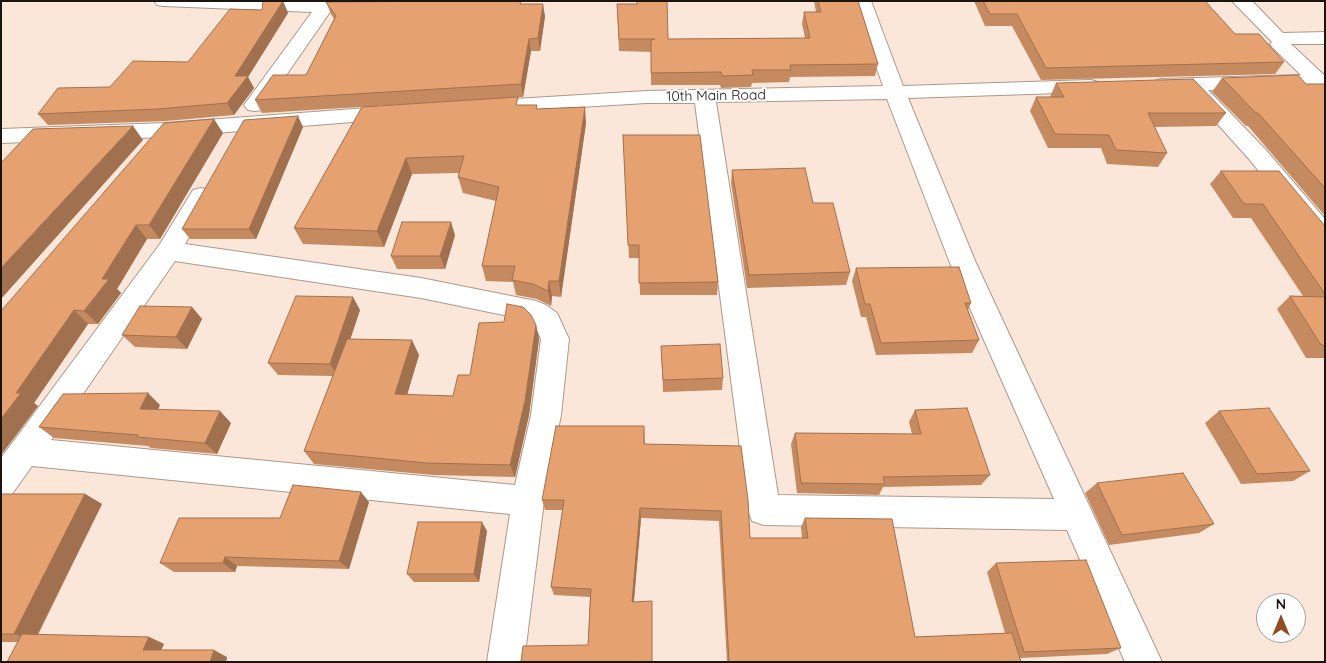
<!DOCTYPE html>
<style>
body{margin:0}
#map{position:relative;width:1326px;height:663px;overflow:hidden;background:#fbe7d9;font-family:Quicksand,sans-serif}
canvas{display:block}
.frame{position:absolute;inset:0;border:2px solid #1b140f;pointer-events:none}
.north{position:absolute;left:1256px;top:593px;width:50px;height:50px;box-sizing:border-box;background:#fff;border:1px solid #a4a19f;border-radius:50%;rotate:0deg;font-size:14px;font-weight:700;line-height:20px;text-align:center;color:#1b140f}
.north::after{content:'';display:block;margin:auto;width:18px;height:22px;background:#914c23;clip-path:polygon(50% 0,100% 100%,50% 72%,0 100%)}
</style>
<div id="map">
<canvas width="1326" height="663"></canvas>
<div class="frame"></div>
<div class="north">N</div>
</div>
<script>
const g = document.querySelector('canvas').getContext('2d');
g.lineJoin = 'round';
const shape = rows => new Path2D(rows.map(r => 'M' + r).join(''));
function strokePath(path, color, width, dash) { g.strokeStyle = color; g.lineWidth = width; g.lineCap = dash ? 'butt' : 'round'; g.setLineDash(dash || []); g.stroke(path); }
function fill(path, color) { g.fillStyle = color; g.fill(path, 'evenodd'); }
function write(font, color, halo, rows, align = 'center') {
  g.font = font + ' Quicksand,sans-serif'; g.lineWidth = 4; g.setLineDash([]); g.textBaseline = 'middle'; g.strokeStyle = halo; g.fillStyle = color; for (const [text, x, y, turn = 0] of rows) {
    g.save(); g.translate(x, y); g.rotate((+turn || 0) * Math.PI / 180); g.textAlign = isNaN(turn) ? turn : align; if (halo) g.strokeText(text, 0, 0); g.fillText(text, 0, 0); g.restore();
  }
}
const minor = shape([
 [154,1,338,1,345,3,348,7,345,11,330,12,262,110,255,111,248,110,244,105,312,12,163,6,157,5,154,1],
 [853,1,871,1,903,86,1091,80,1098,82,1101,86,1098,90,1091,92,908,98,976,263,1162,662,1125,662,1067,530,764,525,752,521,748,510,695,103,646,103,482,113,475,112,471,107,475,102,482,101,646,91,883,86,853,1],
 [887,99,950,263,1054,499,778,495,716,102,887,99],
 [1232,1,1252,1,1283,33,1325,32,1325,44,1291,44,1325,76,1325,85,1208,90,1265,149,1325,219,1325,245,1316,242,1249,159,1187,90,1161,91,1154,89,1151,85,1154,81,1161,79,1301,75,1273,48,1270,44,1272,42,1232,1],
 [394,106,402,108,405,113,402,118,166,137,1,143,1,129,166,123,394,106],
 [201,188,209,190,213,196,185,244,421,278,536,301,546,305,557,313,569,339,561,415,544,501,524,662,487,662,510,514,32,466,12,494,1,499,1,458,160,244,193,190,201,188],
 [175,261,421,298,528,320,536,328,541,339,531,415,515,485,51,440,175,261]
]);
strokePath(minor, '#ac998c', 2);
fill(minor, '#fff');
fill(shape([
 [283,1,288,13,248,77,254,88,234,115,166,121,48,125,38,114,110,87,188,62,262,10],
 [814,1,858,1,878,64,875,76,790,77,789,82,752,83,751,87,721,88,720,85,651,85,651,52,619,51,617,4,668,39,805,38,802,24,804,12,816,12],
 [974,1,1205,1,1235,34,1284,62,1275,74,1041,80,1012,26,985,26],
 [326,2,524,4,545,16,540,51,531,51,523,97,262,113,255,100,306,75,334,19,331,14],
 [1222,78,1306,84,1325,84,1325,216,1248,126,1246,126,1212,92],
 [1056,83,1226,113,1216,126,1154,127,1167,153,1158,167,1107,164,1101,148,1048,148,1030,111,1036,97,1050,97],
 [519,105,537,109,586,123,561,297,552,296,551,306,537,299,516,295,513,282,486,281,482,266,496,201,463,193,458,177,459,173,412,174,384,247,303,244,294,228,362,107],
 [303,127,256,239,190,239,182,229],
 [223,133,160,239,147,239,117,289,121,293,98,324,88,324,34,403,38,406,1,455,1,311],
 [623,135,718,282,717,295,640,295,639,258,629,258],
 [732,170,813,203,850,272,846,285,747,288,731,183],
 [1221,171,1325,226,1325,358,1306,358,1277,309,1290,296,1303,296,1251,218,1233,218,1210,184],
 [455,235,445,269,397,269,391,256],
 [856,268,971,303,968,310,979,340,972,353,876,355,866,317,861,317,852,281],
 [192,307,202,319,187,349,135,347,122,335],
 [360,310,350,339,419,355,407,395,453,396,470,375,536,325,539,339,529,415,515,477,433,475,314,464,304,451,333,376,278,375,268,363],
 [661,346,723,378,722,390,663,392],
 [160,405,158,409,231,423,217,454,151,448,148,446,54,438,39,427],
 [915,410,990,475,981,485,883,487,879,495,797,493,791,444,795,433,912,434,909,422],
 [1219,411,1310,471,1293,481,1241,484,1205,423],
 [644,426,645,444,741,446,750,538,802,538,801,527,805,518,915,637,1005,633,987,572,996,563,1121,648,1107,654,1020,658,1021,662,727,662,719,521,641,518,634,602,588,645,590,597,554,595,551,587,563,510,545,510,542,500],
 [1097,483,1214,524,1199,533,1109,545,1085,493],
 [1,494,85,494,102,504,38,635,149,637,164,644,161,650,227,657,226,662,7,662,18,642,1,642],
 [369,502,349,569,237,566,235,572,174,572,160,563,280,518],
 [487,531,479,582,414,582,407,574]
]), '#c68a61');
fill(shape([
 [283,1,288,13,248,77,254,88,234,115,227,103,235,76],
 [543,4,545,16,540,51,538,38],
 [529,39,531,51,523,97,521,84],
 [585,107,586,123,561,297,559,281],
 [298,116,303,127,256,239,249,229],
 [214,119,223,133,160,239,149,225],
 [133,126,143,140,1,299,1,268],
 [406,158,412,174,384,247,377,231],
 [451,222,455,235,445,269,440,256],
 [136,225,147,239,117,289,121,293,98,324,84,311,102,279],
 [549,281,552,296,551,306,548,291],
 [353,297,360,310,338,376,330,364],
 [192,307,202,319,187,349,176,337],
 [74,310,88,324,34,403,38,406,1,455,1,419,16,393],
 [536,325,539,339,529,415,515,477,510,465],
 [412,340,419,355,403,408,395,394],
 [148,393,160,405,153,420,140,409],
 [220,411,231,423,217,454,205,443],
 [361,492,369,502,349,569,339,561],
 [85,494,102,504,34,641,14,634],
 [640,508,641,518,633,610,632,602],
 [482,522,487,531,479,582,474,574],
 [225,557,237,566,235,572,223,563],
 [149,637,164,644,158,657,143,650],
 [214,650,227,657,226,662,210,662]
]), '#a1714f');
const building = shape([
 [263,1,283,1,235,76,248,76,227,103,158,109,38,114,58,88,110,87,133,61,188,62,230,9,262,10,263,1],
 [483,1,521,1,520,4,543,4,538,38,529,39,521,84,255,100,273,75,306,75,336,16,326,2,483,1],
 [637,1,667,1,668,39,810,38,804,12,821,12,818,1,858,1,878,64,790,65,791,70,752,70,753,75,722,76,721,72,651,73,651,40,655,39,619,39,617,4,637,4,637,1],
 [983,1,1205,1,1235,34,1259,34,1284,62,1046,68,1017,14,990,14,983,1],
 [1298,75,1306,84,1325,84,1325,188,1258,113,1256,113,1222,78,1298,75],
 [1193,79,1226,113,1148,113,1167,153,1116,150,1109,135,1055,134,1036,97,1064,97,1056,83,1193,79],
 [518,97,516,105,537,105,536,109,585,107,559,281,549,281,548,291,533,284,512,280,515,266,482,266,499,187,458,177,464,156,406,158,377,231,294,228,362,107,518,97],
 [298,116,249,229,182,229,244,120,298,116],
 [214,119,149,225,136,225,102,279,109,279,84,311,74,310,16,393,21,393,1,419,1,311,164,123,214,119],
 [133,126,1,268,1,163,33,129,133,126],
 [623,135,700,135,718,282,639,283,639,245,628,245,623,135],
 [805,168,813,203,833,203,850,272,749,275,732,170,805,168],
 [1221,171,1279,171,1325,226,1325,294,1263,204,1244,204,1221,171],
 [402,222,451,222,440,256,391,256,402,222],
 [959,267,971,303,965,303,979,340,881,343,870,304,865,304,856,268,959,267],
 [296,296,353,297,330,364,268,363,296,296],
 [1290,296,1325,297,1325,345,1321,345,1290,296],
 [507,304,523,307,531,315,536,325,525,401,510,465,426,463,304,451,347,339,412,340,395,394,453,396,458,375,470,375,479,323,504,322,507,304],
 [140,306,192,307,176,337,122,335,140,306],
 [720,344,723,378,663,380,661,346,720,344],
 [148,393,140,409,220,411,205,443,137,437,138,435,39,427,63,394,148,393],
 [967,408,990,475,883,477,885,484,801,483,795,433,921,434,915,410,967,408],
 [1269,408,1310,471,1257,474,1219,411,1269,408],
 [556,426,644,426,644,444,741,446,748,500,750,538,808,538,805,518,892,519,915,637,1012,633,1021,662,729,662,721,511,640,508,632,602,652,601,652,662,521,662,523,646,588,645,591,589,551,587,564,500,542,500,556,426],
 [1183,473,1214,524,1122,535,1097,483,1183,473],
 [293,485,361,492,339,561,225,557,223,563,160,563,179,518,280,518,293,485],
 [1,494,85,494,14,634,1,634,1,494],
 [418,522,482,522,474,574,407,574,418,522],
 [1086,560,1121,648,1024,652,996,563,1086,560],
 [22,634,149,637,143,650,214,650,210,662,7,662,22,634]
]);
fill(building, '#e6a171');
strokePath(building, '#a1714f', 1);
write('14px', '#1b140f', '#fff', [
 ["10th Main Road",716,96,-1]
]);
</script>
